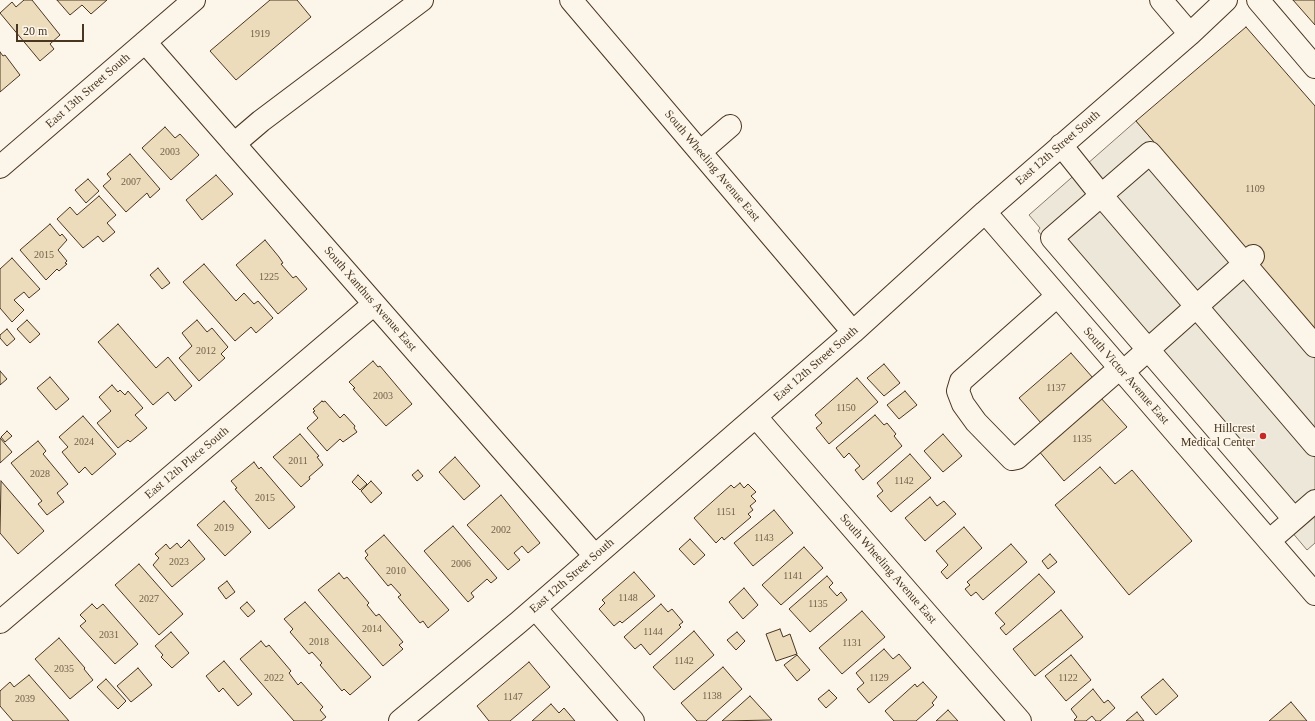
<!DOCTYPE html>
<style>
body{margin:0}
#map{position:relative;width:1315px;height:721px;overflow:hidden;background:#fbf6e9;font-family:Georgia,serif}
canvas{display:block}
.scale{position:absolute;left:16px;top:24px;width:68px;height:18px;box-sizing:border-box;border:2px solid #4a3520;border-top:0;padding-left:5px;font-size:12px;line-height:14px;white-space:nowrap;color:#4a3520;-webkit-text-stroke:3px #fbf6e9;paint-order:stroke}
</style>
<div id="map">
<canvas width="1315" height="721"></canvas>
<div class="scale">20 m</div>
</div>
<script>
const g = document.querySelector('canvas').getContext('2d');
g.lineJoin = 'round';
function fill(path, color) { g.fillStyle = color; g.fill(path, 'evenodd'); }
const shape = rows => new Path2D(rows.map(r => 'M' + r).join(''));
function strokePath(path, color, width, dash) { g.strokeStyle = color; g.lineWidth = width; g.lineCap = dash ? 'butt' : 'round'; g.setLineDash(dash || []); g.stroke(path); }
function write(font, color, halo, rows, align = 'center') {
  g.font = font + ' Georgia,serif'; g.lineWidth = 3; g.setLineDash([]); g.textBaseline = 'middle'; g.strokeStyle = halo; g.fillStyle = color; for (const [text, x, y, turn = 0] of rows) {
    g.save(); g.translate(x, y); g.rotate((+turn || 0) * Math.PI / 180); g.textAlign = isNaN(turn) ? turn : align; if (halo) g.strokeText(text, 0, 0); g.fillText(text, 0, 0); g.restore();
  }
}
const parking = shape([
 [1136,121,1315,329,1315,543,1307,550,1038,231,1040,228,1029,215,1136,121]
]);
fill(parking, '#ede7d9');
strokePath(parking, '#887966', 1);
const building = shape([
 [24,0,32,0,60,35,50,44,54,49,40,61,0,13,12,2,16,7,24,0],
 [57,0,107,0,91,14,82,5,70,15,57,0],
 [270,0,297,0,311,17,236,80,210,51,270,0],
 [1293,0,1315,0,1315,25,1293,0],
 [1246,27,1315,106,1315,329,1136,121,1246,27],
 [0,52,3,56,5,55,20,75,0,92,0,52],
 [165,127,175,138,180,134,199,155,171,180,142,148,165,127],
 [130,154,160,189,150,198,147,193,126,212,103,186,111,179,107,174,130,154],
 [216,175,233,194,202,220,186,200,216,175],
 [88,179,99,191,86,203,75,190,88,179],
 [99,196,116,215,107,223,115,232,103,242,98,236,83,248,57,219,70,207,77,215,99,196],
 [50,224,60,236,62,234,67,240,58,250,67,261,65,263,67,264,59,271,57,269,46,280,20,250,50,224],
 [265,240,279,257,283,263,281,264,293,278,296,276,307,289,278,314,236,265,265,240],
 [12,258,40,289,29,298,24,292,14,300,24,310,12,322,0,308,0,269,12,258],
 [204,264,236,301,244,293,254,304,258,301,273,318,256,333,251,327,235,341,183,282,204,264],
 [158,268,170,283,162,289,150,275,158,268],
 [27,320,40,334,30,343,17,329,27,320],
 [197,320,207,332,212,328,228,347,221,354,225,358,199,381,179,358,192,346,182,333,197,320],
 [118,324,156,368,168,357,192,386,175,401,168,392,153,405,98,342,118,324],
 [7,329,15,339,7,346,0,338,0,335,7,329],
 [1071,353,1093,378,1041,423,1019,398,1071,353],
 [373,361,378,367,380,366,412,404,386,426,353,389,355,388,349,382,373,361],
 [884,364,900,383,884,396,867,378,884,364],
 [0,371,7,379,0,385,0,371],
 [50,377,69,399,56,410,37,388,50,377],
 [857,378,878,402,829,444,816,428,822,423,815,415,857,378],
 [112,385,118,392,120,390,125,395,128,391,143,408,135,415,147,428,130,442,128,440,118,448,97,423,111,411,99,397,112,385],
 [905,391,917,405,899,419,887,405,905,391],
 [1100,397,1127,427,1064,481,1038,450,1100,397],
 [322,401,323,402,325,401,340,418,344,414,355,426,354,428,357,432,343,442,340,439,327,451,307,428,318,418,313,412,315,411,313,409,322,401],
 [875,415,884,425,887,423,896,434,894,436,902,446,863,480,855,470,860,466,849,453,844,458,836,448,875,415],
 [83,416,116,454,92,475,85,467,79,473,62,452,68,447,59,437,83,416],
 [7,431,12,436,5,442,1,437,7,431],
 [300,434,319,456,317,457,323,465,309,477,310,479,301,487,273,457,300,434],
 [943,434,962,456,943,472,924,451,943,434],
 [0,438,12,452,0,463,0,438],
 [38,441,46,451,43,454,68,484,57,493,64,502,47,515,38,504,42,501,11,463,38,441],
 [910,454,931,478,891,512,877,496,883,491,877,483,910,454],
 [455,457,480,486,464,500,439,472,455,457],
 [254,462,259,469,261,467,295,507,269,529,235,489,237,488,231,481,254,462],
 [1100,467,1115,484,1132,470,1192,541,1129,595,1055,505,1100,467],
 [418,470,423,476,417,481,412,475,418,470],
 [358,475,367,484,360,490,352,482,358,475],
 [1,481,44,531,18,554,0,533,1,481],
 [371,481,382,493,371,503,361,491,371,481],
 [740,483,744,488,748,484,756,492,751,496,756,501,750,506,753,510,748,514,751,517,724,540,722,537,716,543,694,518,731,485,734,488,740,483],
 [501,495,540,543,528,553,522,546,514,553,520,560,508,570,467,525,501,495],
 [930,497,937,506,944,501,956,514,925,541,905,518,930,497],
 [224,501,251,532,225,556,197,525,224,501],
 [774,510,793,533,753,566,734,543,774,510],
 [453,526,497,578,491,583,487,579,471,593,474,597,468,602,424,551,453,526],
 [964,527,982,548,947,579,941,572,948,565,936,551,964,527],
 [384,535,449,610,428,628,423,621,420,623,398,597,401,595,391,584,388,586,365,558,368,555,365,551,384,535],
 [690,539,705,555,694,565,679,549,690,539],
 [189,540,205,559,172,587,153,565,159,558,155,554,166,544,170,549,177,543,181,548,189,540],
 [1011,544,1027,562,983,600,976,592,971,596,965,589,970,585,967,582,1011,544],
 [804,547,823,568,781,605,762,585,804,547],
 [1050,554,1057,562,1048,569,1042,561,1050,554],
 [139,564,183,614,159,635,115,585,139,564],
 [634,572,655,596,622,623,620,621,614,626,599,609,605,603,602,600,634,572],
 [339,573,344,579,347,577,369,603,367,605,376,616,379,614,403,642,399,645,403,649,383,666,318,590,339,573],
 [1039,574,1055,592,1006,635,1000,628,1005,624,995,613,1039,574],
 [827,576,833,583,829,587,837,596,841,592,847,600,810,632,789,609,827,576],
 [227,581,235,592,226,599,218,588,227,581],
 [744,588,758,605,743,619,729,602,744,588],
 [247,602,255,611,248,617,240,608,247,602],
 [305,602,371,677,350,695,344,689,342,691,320,665,322,663,312,652,309,654,290,632,293,629,284,619,305,602],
 [92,604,97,609,103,604,138,644,115,664,80,626,86,621,80,615,92,604],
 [661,604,668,612,672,609,683,622,679,625,681,627,650,655,641,644,635,649,624,637,661,604],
 [1061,610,1083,637,1035,676,1013,649,1061,610],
 [862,611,885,637,842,674,819,648,862,611],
 [780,629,783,637,790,634,797,654,776,661,766,634,780,629],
 [694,631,714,655,674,690,653,667,694,631],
 [171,632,189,653,172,668,161,657,163,655,155,646,171,632],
 [737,632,745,641,736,650,727,640,737,632],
 [59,638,85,668,84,669,93,680,70,699,35,659,59,638],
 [261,641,266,647,269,645,291,671,289,673,298,685,301,682,323,707,320,710,326,717,321,721,294,721,240,659,261,641],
 [884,649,893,659,899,654,911,668,869,703,857,689,864,683,856,673,884,649],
 [797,655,810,670,797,681,784,665,797,655],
 [1071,655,1091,680,1066,701,1045,676,1071,655],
 [224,661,252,694,238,706,223,688,219,692,206,676,224,661],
 [529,662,550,687,510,721,489,721,477,706,529,662],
 [723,667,742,689,706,721,697,721,681,703,723,667],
 [138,668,152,685,131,702,117,686,138,668],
 [29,675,69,721,13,721,0,706,0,691,10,682,14,687,29,675],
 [106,679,126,701,118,709,97,687,106,679],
 [1163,679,1178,696,1156,715,1141,697,1163,679],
 [923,682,937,697,932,703,934,705,916,721,894,721,885,711,915,684,917,687,923,682],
 [1093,689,1104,703,1108,700,1115,708,1100,721,1096,721,1092,716,1086,721,1076,721,1074,720,1077,717,1071,709,1093,689],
 [829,690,837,698,826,708,818,699,829,690],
 [750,696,772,720,722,721,750,696],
 [1291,702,1307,721,1269,721,1291,702],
 [551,704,559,713,564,708,575,721,532,721,551,704],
 [948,710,958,721,936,721,948,710],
 [1137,712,1144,721,1126,721,1137,712]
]);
fill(building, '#ecdcbc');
strokePath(building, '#4a3520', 1);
const minor = shape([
 [571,0,853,332],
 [1161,0,1190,34],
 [1258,0,1315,67],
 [145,42,595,556],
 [234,144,261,121,422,0],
 [1061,145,1101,195,1315,445],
 [700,152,730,126],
 [0,167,194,0],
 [985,212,1315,594],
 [1057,296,961,381,958,391,963,404,976,422,1012,459,1017,458,1120,368],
 [1123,372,1253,256],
 [756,417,1020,721],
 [1294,519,1052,238,1150,153,1315,346],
 [1269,541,1315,501],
 [535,608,633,721],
 [0,622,374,304],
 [400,721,519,622,853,332,985,212,1190,34,1226,0]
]);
strokePath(minor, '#4a3520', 24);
strokePath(minor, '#fbf6e9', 22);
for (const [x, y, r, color] of [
 [1263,436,4,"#c62828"]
]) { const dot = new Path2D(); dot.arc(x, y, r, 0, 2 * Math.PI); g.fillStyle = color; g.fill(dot); strokePath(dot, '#fbf6e9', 1.5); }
write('10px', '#725f47', null, [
 ["1919",260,34],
 ["2003",170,152],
 ["2007",131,182],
 ["1109",1255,189],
 ["2015",44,255],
 ["1225",269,277],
 ["2012",206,351],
 ["1137",1056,388],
 ["2003",383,396],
 ["1150",846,408],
 ["1135",1082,439],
 ["2024",84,442],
 ["2011",298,461],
 ["2028",40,474],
 ["1142",904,481],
 ["2015",265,498],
 ["1151",726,512],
 ["2019",224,528],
 ["2002",501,530],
 ["1143",764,538],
 ["2023",179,562],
 ["2006",461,564],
 ["2010",396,571],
 ["1141",793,576],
 ["1148",628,598],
 ["2027",149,599],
 ["1135",818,604],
 ["2014",372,629],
 ["1144",653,632],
 ["2031",109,635],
 ["2018",319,642],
 ["1131",852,643],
 ["1142",684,661],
 ["2035",64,669],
 ["2022",274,678],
 ["1129",879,678],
 ["1122",1068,678],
 ["1138",712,696],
 ["1147",513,697],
 ["2039",25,699]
]);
write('12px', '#4a3520', '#fbf6e9', [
 ["East 13th Street South",88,91,-41],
 ["East 12th Street South",1058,148,-41],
 ["South Wheeling Avenue East",712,166,50],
 ["South Xanthus Avenue East",370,299,49],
 ["East 12th Street South",816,364,-41],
 ["South Victor Avenue East",1126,376,49],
 ["East 12th Place South",187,463,-40],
 ["South Wheeling Avenue East",888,569,49],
 ["East 12th Street South",572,576,-41]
]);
write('12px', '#4a3520', '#fbf6e9', [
 ["Hillcrest",1255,429],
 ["Medical Center",1255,443]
], 'right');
</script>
